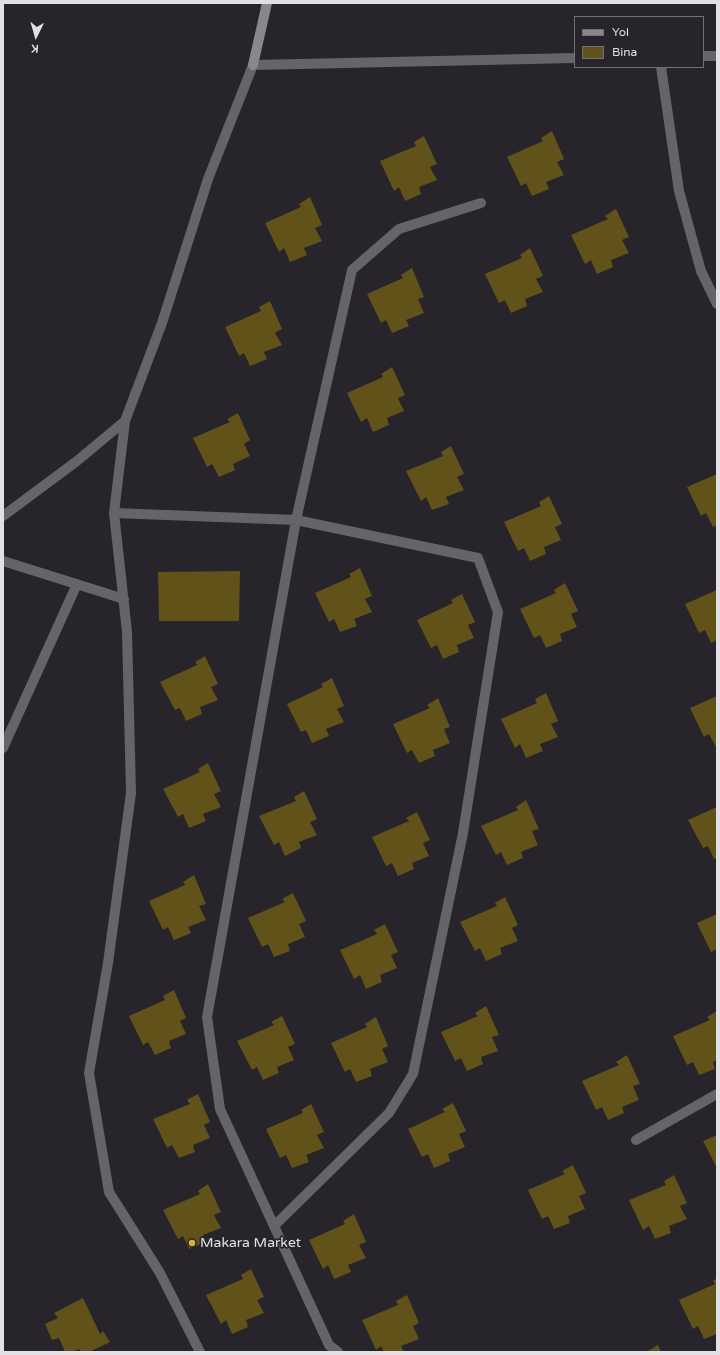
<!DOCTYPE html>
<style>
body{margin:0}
#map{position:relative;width:720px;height:1355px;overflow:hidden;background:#27242b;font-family:"Varela Round",sans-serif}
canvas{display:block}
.frame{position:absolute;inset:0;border:4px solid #e2e0e5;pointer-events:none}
.legend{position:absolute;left:574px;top:16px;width:130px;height:52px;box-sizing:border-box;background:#27242b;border:1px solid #726f75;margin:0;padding:5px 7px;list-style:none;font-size:12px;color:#e2e0e5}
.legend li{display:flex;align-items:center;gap:8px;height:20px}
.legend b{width:20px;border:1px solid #726f75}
.north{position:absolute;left:16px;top:16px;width:40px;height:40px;-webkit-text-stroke:3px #27242b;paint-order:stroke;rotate:185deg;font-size:11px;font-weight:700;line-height:16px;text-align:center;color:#e2e0e5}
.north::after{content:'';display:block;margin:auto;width:14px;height:18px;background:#e2e0e5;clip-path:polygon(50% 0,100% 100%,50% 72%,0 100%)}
</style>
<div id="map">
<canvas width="720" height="1355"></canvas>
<div class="frame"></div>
<ul class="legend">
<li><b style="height:5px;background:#89878d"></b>Yol</li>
<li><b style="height:11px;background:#615219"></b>Bina</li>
</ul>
<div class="north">K</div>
</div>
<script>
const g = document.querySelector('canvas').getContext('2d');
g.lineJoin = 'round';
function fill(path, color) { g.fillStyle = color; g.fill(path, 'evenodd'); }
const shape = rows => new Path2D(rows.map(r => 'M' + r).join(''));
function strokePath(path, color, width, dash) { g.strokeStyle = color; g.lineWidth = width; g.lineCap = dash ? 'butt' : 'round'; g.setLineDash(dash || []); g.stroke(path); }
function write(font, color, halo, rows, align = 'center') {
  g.font = font + ' "Varela Round",sans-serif'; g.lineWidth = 3.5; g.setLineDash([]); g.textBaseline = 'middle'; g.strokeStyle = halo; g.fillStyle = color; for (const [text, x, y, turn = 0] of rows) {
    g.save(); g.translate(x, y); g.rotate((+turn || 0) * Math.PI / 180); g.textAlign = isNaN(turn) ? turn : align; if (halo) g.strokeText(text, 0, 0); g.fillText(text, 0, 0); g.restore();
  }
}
fill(shape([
 [552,131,564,159,557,162,564,175,546,182,549,189,532,196,526,183,521,186,507,157,543,141,541,138],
 [424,136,437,164,430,167,437,180,419,187,421,194,405,201,399,187,394,191,380,161,416,146,414,142],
 [310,197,322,225,315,228,322,241,304,248,307,255,290,262,284,248,279,252,265,223,301,207,299,204],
 [616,209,629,237,622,240,629,253,611,260,613,267,597,274,591,260,585,264,571,235,608,219,605,216],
 [530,248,543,276,536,279,543,292,525,299,527,306,511,313,505,300,499,303,485,274,522,258,520,255],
 [412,268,424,297,418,299,424,313,406,320,409,326,392,333,386,320,381,323,367,294,403,278,401,275],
 [270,301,282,329,275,333,282,345,264,352,267,359,250,366,244,353,239,356,225,327,261,311,259,307],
 [392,367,405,395,398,398,404,411,387,418,389,425,373,432,367,418,361,422,347,393,383,377,381,374],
 [238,413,250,440,244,444,250,456,233,464,235,470,219,477,212,464,207,467,193,438,230,422,227,419],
 [451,446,464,474,457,477,464,490,446,497,449,504,432,510,426,497,421,501,406,471,443,456,441,452],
 [717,474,717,525,713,527,706,513,701,516,687,487],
 [549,496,562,524,555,527,561,540,544,547,546,554,530,561,524,548,518,551,504,522,541,506,539,502],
 [360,568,372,596,365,599,372,612,354,619,357,626,340,632,334,619,329,622,315,593,351,577,349,574],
 [240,571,239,621,159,621,158,572],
 [565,583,578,611,571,614,577,627,560,634,562,641,546,648,540,635,534,638,520,609,556,593,554,590],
 [717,590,717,640,711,643,705,630,699,633,685,604],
 [462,594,475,622,468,625,474,638,457,645,459,652,443,659,437,645,431,648,417,620,453,603,451,600],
 [205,656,218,684,211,687,218,700,200,707,202,714,186,721,180,708,175,710,160,682,197,665,195,662],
 [332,678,344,706,337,709,344,722,326,729,329,736,312,743,306,730,301,732,287,704,323,687,321,684],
 [546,693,558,721,551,724,558,737,540,744,543,751,526,758,520,744,515,748,501,719,537,703,535,699],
 [717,696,717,747,716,747,709,734,704,737,690,708],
 [438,698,450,727,444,729,450,743,433,750,435,756,419,763,412,750,407,753,393,724,430,708,427,705],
 [208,763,221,791,214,794,221,807,203,814,206,821,189,828,183,814,178,817,163,789,200,772,198,769],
 [304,791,317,819,310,822,317,835,299,842,301,848,285,856,279,842,274,845,259,816,296,801,294,797],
 [526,800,539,829,532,831,538,845,521,852,523,858,507,865,501,852,496,855,481,826,518,810,516,807],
 [717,807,717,858,714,859,708,846,703,848,688,820],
 [417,812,430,840,423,843,429,856,412,863,414,869,398,876,392,863,386,866,372,837,409,821,406,818],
 [194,875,206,904,199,906,206,920,188,927,191,933,174,940,168,927,163,930,149,901,185,885,183,882],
 [293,893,306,921,299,924,305,937,288,944,290,951,274,957,268,944,262,947,248,918,285,902,282,899],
 [505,897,518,925,512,928,518,941,500,948,502,954,486,961,480,948,475,951,460,922,497,906,495,903],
 [717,914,717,949,711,952,697,923],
 [385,924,398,952,391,955,397,968,380,975,382,982,366,989,360,975,354,979,340,950,377,934,374,930],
 [174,990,186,1018,180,1021,186,1034,169,1041,171,1048,155,1055,148,1042,143,1045,129,1016,165,1000,163,996],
 [486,1006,499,1035,492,1037,498,1051,481,1057,483,1064,467,1071,461,1058,455,1061,441,1032,478,1016,475,1013],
 [717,1011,717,1060,713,1062,715,1069,699,1075,693,1062,687,1065,673,1036,710,1020,707,1017],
 [282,1016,295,1044,288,1047,294,1060,277,1067,279,1073,263,1080,257,1067,252,1070,237,1041,274,1025,271,1022],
 [376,1017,388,1046,382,1049,388,1062,370,1069,372,1076,356,1082,350,1069,345,1072,331,1043,367,1027,365,1024],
 [627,1055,640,1084,633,1086,639,1100,622,1107,624,1113,608,1120,602,1107,596,1110,582,1081,619,1065,616,1062],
 [198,1094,210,1122,204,1125,210,1138,193,1145,195,1152,179,1158,172,1145,167,1148,153,1119,190,1104,187,1100],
 [453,1103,466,1131,459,1134,465,1147,448,1154,450,1161,434,1168,428,1154,422,1157,408,1129,445,1112,442,1109],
 [311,1104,324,1132,317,1135,324,1148,306,1155,309,1162,292,1168,286,1155,280,1158,266,1129,303,1113,301,1110],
 [717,1135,717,1168,703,1141],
 [573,1165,586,1193,579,1196,585,1209,568,1216,570,1223,554,1229,548,1216,542,1219,528,1190,565,1174,562,1171],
 [674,1175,687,1203,680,1206,687,1219,669,1226,671,1233,655,1239,649,1226,643,1230,629,1200,666,1185,664,1181],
 [208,1184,221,1212,214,1215,221,1228,203,1235,205,1242,189,1249,183,1236,178,1239,163,1210,200,1194,198,1191],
 [354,1214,366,1242,359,1245,366,1258,348,1265,351,1272,334,1279,328,1265,323,1269,309,1240,345,1224,343,1221],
 [251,1269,264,1297,257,1300,264,1313,246,1320,248,1327,232,1334,226,1320,221,1324,206,1295,243,1279,241,1275],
 [717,1278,717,1334,704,1339,698,1326,693,1329,679,1300,715,1284,713,1281],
 [407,1295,419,1323,413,1326,419,1339,401,1346,404,1352,384,1352,381,1346,376,1350,362,1320,398,1305,396,1301],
 [83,1298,100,1334,103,1331,110,1342,89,1352,81,1352,79,1349,72,1352,65,1352,59,1338,52,1340,45,1324,58,1318,54,1313],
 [658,1345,661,1352,646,1352]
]), '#615219');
strokePath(shape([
 [703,56,717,56],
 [661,67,679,191,701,271,717,304],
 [125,421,114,513,127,632,131,793,108,963,89,1073,109,1192,160,1273,200,1352],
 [114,513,296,520,478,558,498,612,463,833,413,1074,389,1113,274,1226],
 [3,516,77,461,125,421,162,323,208,179,253,65,575,58],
 [3,561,124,599],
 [3,748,77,584],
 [636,1140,717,1094],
 [338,1352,329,1345,220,1109,207,1017,296,520,352,270,399,229,481,203]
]), '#656467', 10);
strokePath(shape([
 [253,65,267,3]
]), '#89878d', 10);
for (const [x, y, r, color] of [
 [192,1243,4,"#d7b434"]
]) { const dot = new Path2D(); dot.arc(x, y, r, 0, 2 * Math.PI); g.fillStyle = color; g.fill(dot); strokePath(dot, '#27242b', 1.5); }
write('14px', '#e2e0e5', '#27242b', [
 ["Makara Market",200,1243]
], 'left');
</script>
